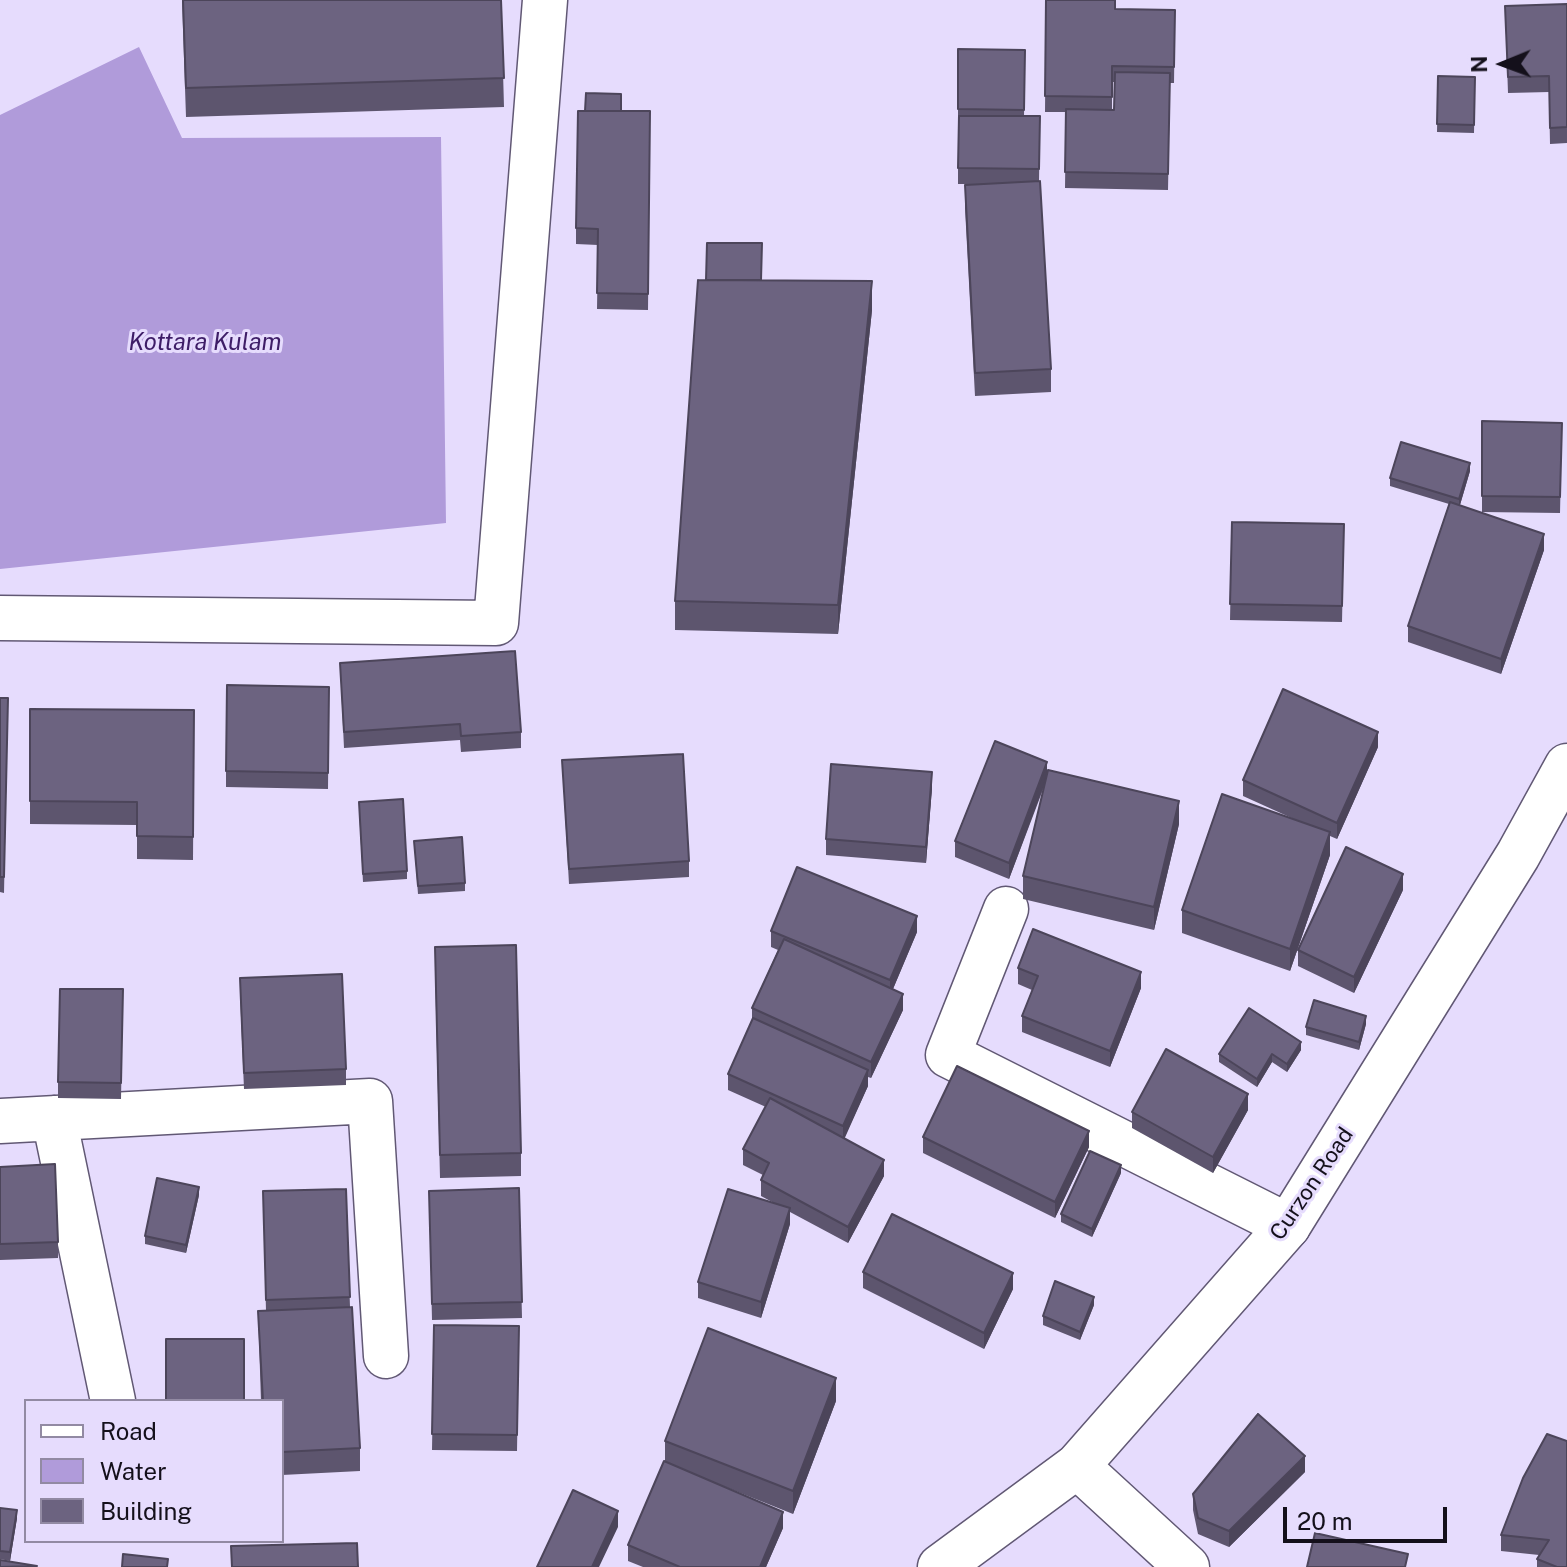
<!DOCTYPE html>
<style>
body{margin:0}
#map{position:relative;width:1567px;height:1567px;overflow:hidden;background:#e6dcfd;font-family:"Public Sans",sans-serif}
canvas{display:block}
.legend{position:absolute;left:24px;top:1399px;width:260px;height:144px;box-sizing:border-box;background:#e6dcfd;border:2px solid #928aa3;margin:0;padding:10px 14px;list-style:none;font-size:24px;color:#14101b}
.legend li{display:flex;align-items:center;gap:16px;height:40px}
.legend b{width:40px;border:2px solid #928aa3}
.north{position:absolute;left:1463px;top:24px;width:80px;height:80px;-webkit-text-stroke:6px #e6dcfd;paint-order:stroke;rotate:269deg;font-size:22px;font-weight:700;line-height:32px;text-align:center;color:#14101b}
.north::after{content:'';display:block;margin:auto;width:28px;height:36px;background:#14101b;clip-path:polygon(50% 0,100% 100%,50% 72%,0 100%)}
.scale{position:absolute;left:1283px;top:1507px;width:164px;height:36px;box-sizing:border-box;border:4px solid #14101b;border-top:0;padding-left:10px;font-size:24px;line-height:28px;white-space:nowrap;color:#14101b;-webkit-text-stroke:6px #e6dcfd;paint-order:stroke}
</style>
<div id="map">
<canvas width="1567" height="1567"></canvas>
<ul class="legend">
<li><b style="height:10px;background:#fff"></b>Road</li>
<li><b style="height:22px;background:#b09bda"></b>Water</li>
<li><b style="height:22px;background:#6c6380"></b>Building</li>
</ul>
<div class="north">N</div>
<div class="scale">20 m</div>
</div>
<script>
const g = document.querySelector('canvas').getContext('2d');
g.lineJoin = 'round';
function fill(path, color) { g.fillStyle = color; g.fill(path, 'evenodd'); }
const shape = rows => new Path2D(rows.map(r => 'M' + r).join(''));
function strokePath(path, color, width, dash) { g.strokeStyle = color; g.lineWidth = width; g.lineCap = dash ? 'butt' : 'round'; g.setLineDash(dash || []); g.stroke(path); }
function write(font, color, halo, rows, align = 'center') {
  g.font = font + ' "Public Sans",sans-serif'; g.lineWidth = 6; g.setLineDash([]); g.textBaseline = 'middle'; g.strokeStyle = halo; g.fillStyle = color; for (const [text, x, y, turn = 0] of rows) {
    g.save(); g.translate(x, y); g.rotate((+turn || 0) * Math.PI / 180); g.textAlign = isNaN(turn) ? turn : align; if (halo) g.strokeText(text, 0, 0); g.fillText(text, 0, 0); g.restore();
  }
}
fill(shape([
 [139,47,182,138,441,137,446,523,0,569,0,115]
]), '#b09bda');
const minor = shape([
 [0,618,496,623,545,0],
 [1006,909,948,1055,1288,1226],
 [54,1118,113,1401],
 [0,1121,370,1101,386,1356],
 [1077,1466,1187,1567]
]);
const secondary = shape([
 [940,1567,1077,1466,1288,1226,1518,855,1567,766]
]);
strokePath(minor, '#615874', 47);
strokePath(secondary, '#615874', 47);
strokePath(minor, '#fff', 44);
strokePath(secondary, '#fff', 44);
fill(shape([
 [182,0,501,0,504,107,186,117],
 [1046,0,1115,9,1175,10,1174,83,1170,83,1168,190,1065,188,1066,112,1045,112],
 [1112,82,1115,82,1114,110,1112,110],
 [1567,4,1567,143,1550,144,1549,92,1508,93,1505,6],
 [1025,50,1024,116,1040,116,1039,181,1051,369,1051,392,975,396,965,208,965,185,970,184,958,184,958,109],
 [1438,76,1475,77,1474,133,1437,132],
 [621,111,650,111,648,310,597,309,598,245,576,244,576,228],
 [761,280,872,310,838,634,675,630,675,601],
 [1482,421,1562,423,1560,513,1482,512],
 [1470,471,1460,505,1544,550,1501,674,1408,642,1408,626,1449,504,1390,486,1390,478],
 [1232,522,1344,524,1342,622,1230,620],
 [340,663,521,732,521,748,461,752,460,740,344,748],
 [329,687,328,789,226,787,226,771],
 [0,698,8,698,4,893,0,892],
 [30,709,194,710,193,860,137,859,137,825,30,824],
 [1378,747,1337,839,1330,836,1330,855,1290,971,1182,933,1182,910,1296,820,1243,796,1243,780],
 [562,760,689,861,689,877,569,884],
 [1047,771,1179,824,1154,930,1023,899,1023,876,1044,787,1009,879,955,857,955,841],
 [932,788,926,863,826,855,826,839],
 [359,810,407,871,407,879,363,882],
 [414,841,465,883,465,891,418,894],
 [1403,890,1354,993,1298,966,1298,950],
 [771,931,917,932,893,989,903,1010,871,1078,868,1077,868,1086,844,1138,884,1176,848,1243,790,1212,790,1224,761,1318,698,1298,698,1282,774,1203,761,1196,761,1180,763,1175,743,1165,743,1149,766,1107,728,1090,728,1074,752,1020,752,1008,778,950,771,947],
 [1018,968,1141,988,1110,1067,1022,1032,1022,1016,1032,990,1018,984],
 [435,970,521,1153,521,1176,440,1178],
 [123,989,121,1099,58,1098,58,1082],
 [240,994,346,1069,346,1085,244,1089],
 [1366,1024,1359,1050,1306,1035,1306,1027],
 [1301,1050,1287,1072,1272,1062,1257,1087,1219,1062,1219,1054],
 [1248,1110,1213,1173,1132,1128,1132,1112],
 [923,1137,1089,1147,1055,1218,923,1153],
 [0,1167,58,1242,58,1258,0,1260],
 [1121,1173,1092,1237,1061,1222,1061,1214],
 [519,1188,522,1318,432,1320,429,1191],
 [346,1189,350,1307,360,1448,360,1471,282,1475,282,1401,261,1401,258,1311,266,1311,263,1191],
 [199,1195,186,1253,145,1244,145,1236],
 [863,1272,1013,1289,984,1349,863,1288],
 [1094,1305,1080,1340,1043,1325,1043,1316],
 [434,1325,519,1326,517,1451,432,1450],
 [836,1401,793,1514,723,1486,783,1528,766,1567,643,1567,628,1561,628,1545,665,1461,665,1441],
 [1567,1441,1567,1567,1537,1567,1537,1559,1539,1555,1501,1551,1501,1535],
 [1305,1472,1229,1547,1198,1534,1193,1510,1193,1494],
 [0,1508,17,1518,10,1561,0,1559]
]), '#5d556e');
fill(shape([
 [872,281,872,310,838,634,838,605],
 [1470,463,1470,471,1459,508,1459,499],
 [1544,534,1544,550,1501,674,1501,659],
 [1378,732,1378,747,1337,839,1337,823],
 [1047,762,1047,777,1009,879,1009,863],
 [932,772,932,788,926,863,926,847],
 [1179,801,1179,824,1154,930,1154,907],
 [1330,832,1330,855,1290,971,1290,949],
 [1403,874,1403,890,1354,993,1354,977],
 [917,916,917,932,890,996,890,980],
 [1141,972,1141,988,1110,1067,1110,1051],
 [903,994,903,1010,871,1078,871,1062],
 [1366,1016,1366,1024,1359,1050,1359,1042],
 [1301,1042,1301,1050,1287,1072,1287,1064],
 [1272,1054,1272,1062,1257,1087,1257,1079],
 [868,1070,868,1086,843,1142,843,1126],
 [1248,1094,1248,1110,1213,1173,1213,1157],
 [1089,1131,1089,1147,1055,1218,1055,1202],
 [884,1160,884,1176,848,1243,848,1227],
 [1121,1165,1121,1173,1092,1237,1092,1229],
 [199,1187,199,1195,186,1253,186,1245],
 [790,1208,790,1224,761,1318,761,1302],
 [1013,1273,1013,1289,984,1349,984,1333],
 [1094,1297,1094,1305,1080,1340,1080,1332],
 [836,1378,836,1401,793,1514,793,1491],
 [1305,1456,1305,1472,1229,1547,1229,1531],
 [17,1510,17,1518,10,1561,10,1552],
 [618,1511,618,1527,599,1567,592,1567],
 [783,1512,783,1528,766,1567,760,1567]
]), '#4c455a');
const building = shape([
 [183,0,501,0,504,78,186,88,183,0],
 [1046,0,1115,0,1115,9,1175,10,1174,67,1112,66,1112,97,1045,96,1046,0],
 [1567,4,1567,127,1550,128,1549,76,1508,77,1505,6,1567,4],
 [958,49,1025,50,1024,110,958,109,958,49],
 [1115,72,1170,73,1168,174,1065,172,1066,109,1114,110,1115,72],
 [1438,76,1475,77,1474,125,1437,124,1438,76],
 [586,93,621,94,621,111,585,111,586,93],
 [578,111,650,111,648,294,597,293,598,229,576,228,578,111],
 [959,116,1040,116,1039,169,958,168,959,116],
 [1040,181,1051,369,975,373,965,185,1040,181],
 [707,243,762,243,761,280,706,280,707,243],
 [698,280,872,281,838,605,675,601,698,280],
 [1482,421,1562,423,1560,497,1482,496,1482,421],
 [1401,442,1470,463,1459,499,1390,478,1401,442],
 [1450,502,1544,534,1501,659,1408,626,1450,502],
 [1232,522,1344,524,1342,606,1230,604,1232,522],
 [515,651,521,732,461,736,460,724,344,732,340,663,515,651],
 [227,685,329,687,328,773,226,771,227,685],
 [1283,689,1378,732,1337,823,1243,780,1283,689],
 [0,698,8,698,4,877,0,877,0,698],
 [30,709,194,710,193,837,137,836,137,802,30,801,30,709],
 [995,741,1047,762,1009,863,955,841,995,741],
 [683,754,689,861,569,869,562,760,683,754],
 [831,764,932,772,926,847,826,839,831,764],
 [1048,770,1179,801,1154,907,1023,876,1048,770],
 [1222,794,1330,832,1290,949,1182,910,1222,794],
 [403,799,407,871,363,874,359,802,403,799],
 [462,837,465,883,418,886,414,841,462,837],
 [1346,847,1403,874,1354,977,1298,950,1346,847],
 [797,867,917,916,890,980,771,931,797,867],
 [1033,929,1141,972,1110,1051,1022,1016,1038,976,1018,968,1033,929],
 [784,939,903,994,871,1062,752,1008,784,939],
 [516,945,521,1153,440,1155,435,947,516,945],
 [342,974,346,1069,244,1073,240,978,342,974],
 [60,989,123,989,121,1083,58,1082,60,989],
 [1314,1000,1366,1016,1359,1042,1306,1027,1314,1000],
 [1249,1008,1301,1042,1287,1064,1272,1054,1257,1079,1219,1054,1249,1008],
 [753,1018,868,1070,843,1126,728,1074,753,1018],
 [1166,1049,1248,1094,1213,1157,1132,1112,1166,1049],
 [957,1066,1089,1131,1055,1202,923,1137,957,1066],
 [770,1098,884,1160,848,1227,761,1180,769,1163,743,1149,770,1098],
 [1090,1151,1121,1165,1092,1229,1061,1214,1090,1151],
 [55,1164,58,1242,0,1244,0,1167,55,1164],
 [157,1178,199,1187,186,1245,145,1236,157,1178],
 [519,1188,522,1302,432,1304,429,1191,519,1188],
 [346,1189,350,1297,266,1300,263,1191,346,1189],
 [728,1189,790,1208,761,1302,698,1282,728,1189],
 [892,1214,1013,1273,984,1333,863,1272,892,1214],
 [1055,1281,1094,1297,1080,1332,1043,1316,1055,1281],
 [352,1307,360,1448,282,1452,282,1401,263,1401,258,1311,352,1307],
 [434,1325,519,1326,517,1435,432,1434,434,1325],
 [708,1328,836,1378,793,1491,665,1441,708,1328],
 [166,1339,244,1339,244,1401,166,1401,166,1339],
 [1258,1414,1305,1456,1229,1531,1198,1518,1193,1494,1258,1414],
 [1547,1434,1567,1441,1567,1567,1557,1567,1537,1559,1549,1540,1501,1535,1523,1478,1547,1434],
 [664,1461,783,1512,760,1567,680,1567,628,1545,664,1461],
 [573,1490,618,1511,592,1567,537,1567,573,1490],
 [0,1508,17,1510,10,1552,0,1551,0,1508],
 [1315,1533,1408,1554,1405,1567,1307,1567,1315,1533],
 [357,1543,358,1567,232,1567,231,1546,357,1543],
 [123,1554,168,1559,167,1567,122,1567,123,1554],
 [0,1560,37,1566,0,1567,0,1560]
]);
fill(building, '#6c6380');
strokePath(building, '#4c455a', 2);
write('22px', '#14101b', '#e6dcfd', [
 ["Curzon Road",1312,1184,-56]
]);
write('italic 24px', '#3e1d67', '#e6dcfd', [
 ["Kottara Kulam",205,343]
]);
</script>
